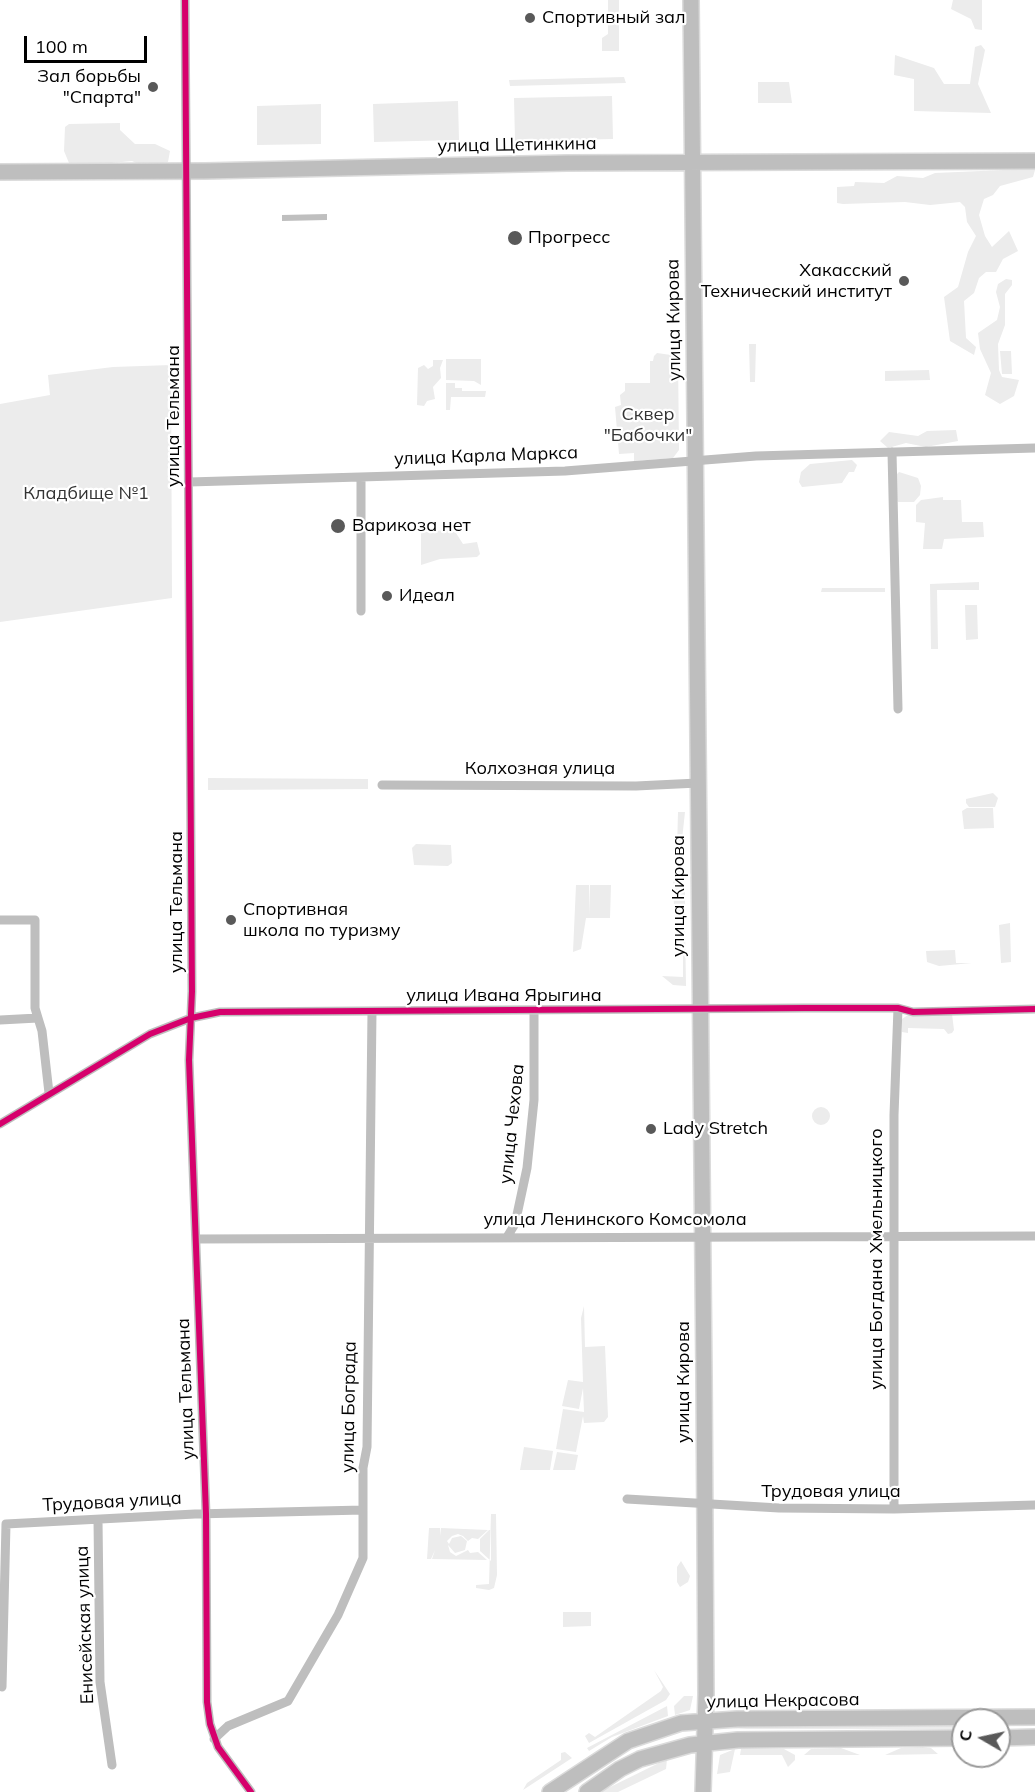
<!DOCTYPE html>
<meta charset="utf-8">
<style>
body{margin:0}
#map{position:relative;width:1035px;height:1792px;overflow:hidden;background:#fff;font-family:Mulish,sans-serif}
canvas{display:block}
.north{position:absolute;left:951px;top:1708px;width:60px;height:60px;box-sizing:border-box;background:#fff;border:2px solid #999;border-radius:50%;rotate:279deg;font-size:16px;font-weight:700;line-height:24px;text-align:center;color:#000}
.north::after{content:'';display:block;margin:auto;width:21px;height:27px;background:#595959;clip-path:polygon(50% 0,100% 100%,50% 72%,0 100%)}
.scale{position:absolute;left:24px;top:36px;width:123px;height:27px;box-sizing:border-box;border:3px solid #000;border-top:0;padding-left:8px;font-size:18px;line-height:21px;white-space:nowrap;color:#000;-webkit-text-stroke:4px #fff;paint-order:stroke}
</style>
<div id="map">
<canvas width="1035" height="1792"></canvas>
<div class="north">С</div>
<div class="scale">100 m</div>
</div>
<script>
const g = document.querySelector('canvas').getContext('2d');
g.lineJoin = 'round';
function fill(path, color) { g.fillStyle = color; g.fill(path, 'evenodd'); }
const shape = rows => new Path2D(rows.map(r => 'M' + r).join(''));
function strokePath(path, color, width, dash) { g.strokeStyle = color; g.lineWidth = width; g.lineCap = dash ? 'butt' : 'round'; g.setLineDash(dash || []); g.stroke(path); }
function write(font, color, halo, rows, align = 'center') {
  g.font = font + ' Mulish,sans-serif'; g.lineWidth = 4.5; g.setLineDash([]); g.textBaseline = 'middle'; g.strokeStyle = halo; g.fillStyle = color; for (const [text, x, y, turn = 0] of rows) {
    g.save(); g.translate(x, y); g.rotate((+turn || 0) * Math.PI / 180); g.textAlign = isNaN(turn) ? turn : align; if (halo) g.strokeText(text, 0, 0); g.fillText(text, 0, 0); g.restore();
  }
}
fill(shape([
 [608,0,619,0,619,51,602,51,602,38,608,34],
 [953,0,982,0,982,30,975,29,971,19,951,9],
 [981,45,985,50,978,84,991,113,914,111,914,79,894,75,895,55,934,68,944,84,970,84,975,47],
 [624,77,626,83,510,86,509,80],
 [758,82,789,82,792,103,758,103],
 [612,96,613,139,515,141,514,98],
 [458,101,459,140,374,142,373,104],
 [321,104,321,144,257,145,257,106],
 [120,123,120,130,135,144,155,144,170,151,168,162,150,169,132,161,90,165,69,163,64,151,65,127,69,124],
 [1027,169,1035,170,1033,177,1000,186,993,195,984,199,979,215,985,236,992,247,1009,231,1018,251,1003,259,996,272,986,272,979,278,974,293,964,301,966,338,976,347,974,355,950,341,944,297,958,287,968,252,976,236,967,222,965,207,960,202,930,205,905,202,843,204,837,203,837,187,854,186,855,182,884,183,897,176,923,178,935,173],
 [1006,279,1012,280,1012,285,1005,294,1005,325,998,344,999,370,1002,377,1019,380,1014,396,1000,404,985,395,991,373,980,349,978,333,997,320,1000,307,996,292,998,284],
 [749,344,756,344,755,382,750,382],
 [1000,351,1011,351,1012,374,1002,374],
 [657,353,678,356,679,450,673,458,634,461,634,453,619,454,615,407,621,405,620,395,625,391,625,383,650,383,650,361,653,361,654,356],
 [446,359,481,359,481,385,474,381,446,380],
 [433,360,443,360,440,368,441,378,433,387,435,399,427,401,424,406,417,405,418,368,424,365,428,369,433,366],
 [171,365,172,598,0,622,0,404,50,395,48,375,113,367],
 [929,370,930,380,885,381,885,371],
 [446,383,455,383,455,388,462,388,462,391,486,391,485,397,451,397,450,410,446,410],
 [956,430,958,441,926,447,906,443,888,448,880,441,889,432,918,436,927,431],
 [852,460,857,465,854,472,849,472,842,483,802,487,799,482,801,472,810,464],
 [899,472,918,478,921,486,920,495,914,502,898,502,895,494,896,475],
 [943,497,943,500,961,500,962,522,983,522,984,537,944,539,942,549,923,549,925,523,916,522,916,505,921,500],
 [448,530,456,533,463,544,477,542,480,554,477,557,440,559,421,565,421,532],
 [979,582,979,590,937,590,938,649,931,649,930,584],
 [822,588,885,588,885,592,821,592],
 [965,605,977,605,978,639,966,640],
 [208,778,368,779,368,789,208,790],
 [993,793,998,798,995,807,969,807,966,803,966,799],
 [967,808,993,808,994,828,964,829,962,811],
 [678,812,685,812,681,849,677,849],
 [416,844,451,845,452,863,448,866,414,865,412,848],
 [673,869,681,872,685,886,685,908,680,914,674,910],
 [576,885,589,885,589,916,590,885,611,885,610,918,586,918,581,949,573,952],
 [678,922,685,926,686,986,673,985,662,976,683,977,683,929,677,927],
 [1010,923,1011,962,1001,963,999,925],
 [955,950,956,963,972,963,939,966,927,962,926,951],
 [952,1014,954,1030,952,1033,948,1034,944,1029,908,1028,908,1033,902,1032,902,1019,908,1015],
 '812 1116a9 9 0 1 1 18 0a9 9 0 1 1-18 0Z',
 [584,1306,585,1347,605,1346,608,1417,604,1422,584,1423,583,1416,576,1452,556,1449,563,1409,584,1412,583,1388,579,1409,562,1406,568,1380,583,1382,581,1318],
 [524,1447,553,1451,550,1470,520,1470],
 [557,1452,578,1455,575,1470,553,1470],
 [491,1514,496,1514,497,1575,494,1588,489,1590,476,1588,476,1585,489,1584],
 [429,1528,440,1528,440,1536,441,1528,488,1530,478,1539,472,1538,468,1541,463,1536,458,1534,452,1536,447,1541,449,1544,452,1538,461,1536,467,1541,465,1550,455,1553,448,1545,450,1552,456,1556,468,1550,470,1553,478,1552,487,1560,432,1559,435,1550,431,1559,427,1559],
 [489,1530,491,1530,491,1561,480,1551,480,1539],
 [681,1561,690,1576,688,1582,680,1587,677,1582,677,1567],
 [563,1612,591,1612,591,1626,563,1627],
 [654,1670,670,1694,666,1700,589,1743,585,1736,589,1733,595,1737,661,1691,663,1687],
 [684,1696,693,1696,690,1710,675,1715,674,1706],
 [667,1706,668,1716,612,1737,589,1751,587,1748],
 [963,1726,963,1729,726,1729,768,1727],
 [923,1747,931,1748,938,1754,885,1755,901,1748],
 [841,1748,860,1755,804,1755,811,1749],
 [735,1749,730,1772,717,1774,720,1755],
 [741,1749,784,1749,795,1755,795,1760,788,1767,782,1755,740,1755],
 [565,1752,572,1758,523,1790,527,1783,561,1760,561,1753],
 [667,1759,666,1769,618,1792,600,1792]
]), '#ececec');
fill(shape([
 [327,214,327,220,282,221,282,215]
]), '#bfbfbf');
const primary = shape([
 [691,0,704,1375,706,1694,703,1792],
 [0,172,205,171,567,163,1035,161],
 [999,1738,1035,1737],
 [550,1792,628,1741,681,1723,737,1719,1035,1717],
 [587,1792,620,1769,640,1759,690,1745,738,1740,963,1738]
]);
strokePath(primary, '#dbdbdb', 18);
strokePath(shape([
 [185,0,192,991,189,1060,206,1514,207,1702,210,1724,218,1747,251,1792],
 [892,452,898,709],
 [189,482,565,471,756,456,1035,448],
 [361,611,361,477],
 [382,785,636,786,698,783],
 [0,920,35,920,35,1008,38,1018],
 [0,1020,38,1018,42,1031,49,1093],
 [0,1124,150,1034,191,1018,220,1012,804,1008,898,1008,913,1012,1035,1009],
 [507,1237,515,1224,527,1168,534,1100,534,1011],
 [196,1239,1035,1236],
 [627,1499,779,1508,894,1509,1035,1505],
 [894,1509,894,1115,898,1008],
 [98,1520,100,1682,112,1765],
 [2,1687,6,1524,195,1514,363,1510],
 [214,1739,228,1726,288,1701,338,1615,363,1558,363,1468,367,1447,372,1011]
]), '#bebebe', 9);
strokePath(primary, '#bebebe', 15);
strokePath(shape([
 [185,0,192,991,189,1060,206,1514,207,1702,210,1724,218,1747,251,1792],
 [0,1124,150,1034,191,1018,220,1012,804,1008,898,1008,913,1012,1035,1009]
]), '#d6006c', 6);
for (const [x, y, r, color] of [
 [530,18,6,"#595959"],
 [153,87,6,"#595959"],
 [515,238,8,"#595959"],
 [904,281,6,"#595959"],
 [338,526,8,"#595959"],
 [387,596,6,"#595959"],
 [231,920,6,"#595959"],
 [651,1129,6,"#595959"]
]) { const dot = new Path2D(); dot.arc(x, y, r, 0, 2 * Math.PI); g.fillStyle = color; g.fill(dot); strokePath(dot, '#fff', 2); }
write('18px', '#000', '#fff', [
 ["Спортивный зал",542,18],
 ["Зал борьбы",141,77,"right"],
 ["\"Спарта\"",141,98,"right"],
 ["Прогресс",528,238],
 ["Хакасский",892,271,"right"],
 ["Технический институт",892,292,"right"],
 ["Варикоза нет",352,526],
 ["Идеал",399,596],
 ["Спортивная",243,910],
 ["школа по туризму",243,931],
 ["Lady Stretch",663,1129]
], 'left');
write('18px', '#000', '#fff', [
 ["улица Щетинкина",517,145,-1],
 ["улица Кирова",674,320,-91],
 ["улица Тельмана",174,416,-90],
 ["улица Карла Маркса",486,456,-2],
 ["Колхозная улица",540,769],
 ["улица Кирова",679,896,-90],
 ["улица Тельмана",177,902,-90],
 ["улица Ивана Ярыгина",504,996],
 ["улица Чехова",512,1124,-84],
 ["улица Ленинского Комсомола",615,1220],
 ["улица Богдана Хмельницкого",877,1259,-90],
 ["улица Кирова",684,1382,-90],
 ["улица Тельмана",186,1389,-92],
 ["улица Бограда",349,1407,-89],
 ["Трудовая улица",831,1492],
 ["Трудовая улица",112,1502,-3],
 ["Енисейская улица",85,1625,-92],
 ["улица Некрасова",783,1701,-1]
]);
write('18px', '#333', '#fff', [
 ["Сквер",648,415],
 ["\"Бабочки\"",648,436],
 ["Кладбище №1",86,494]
]);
</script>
